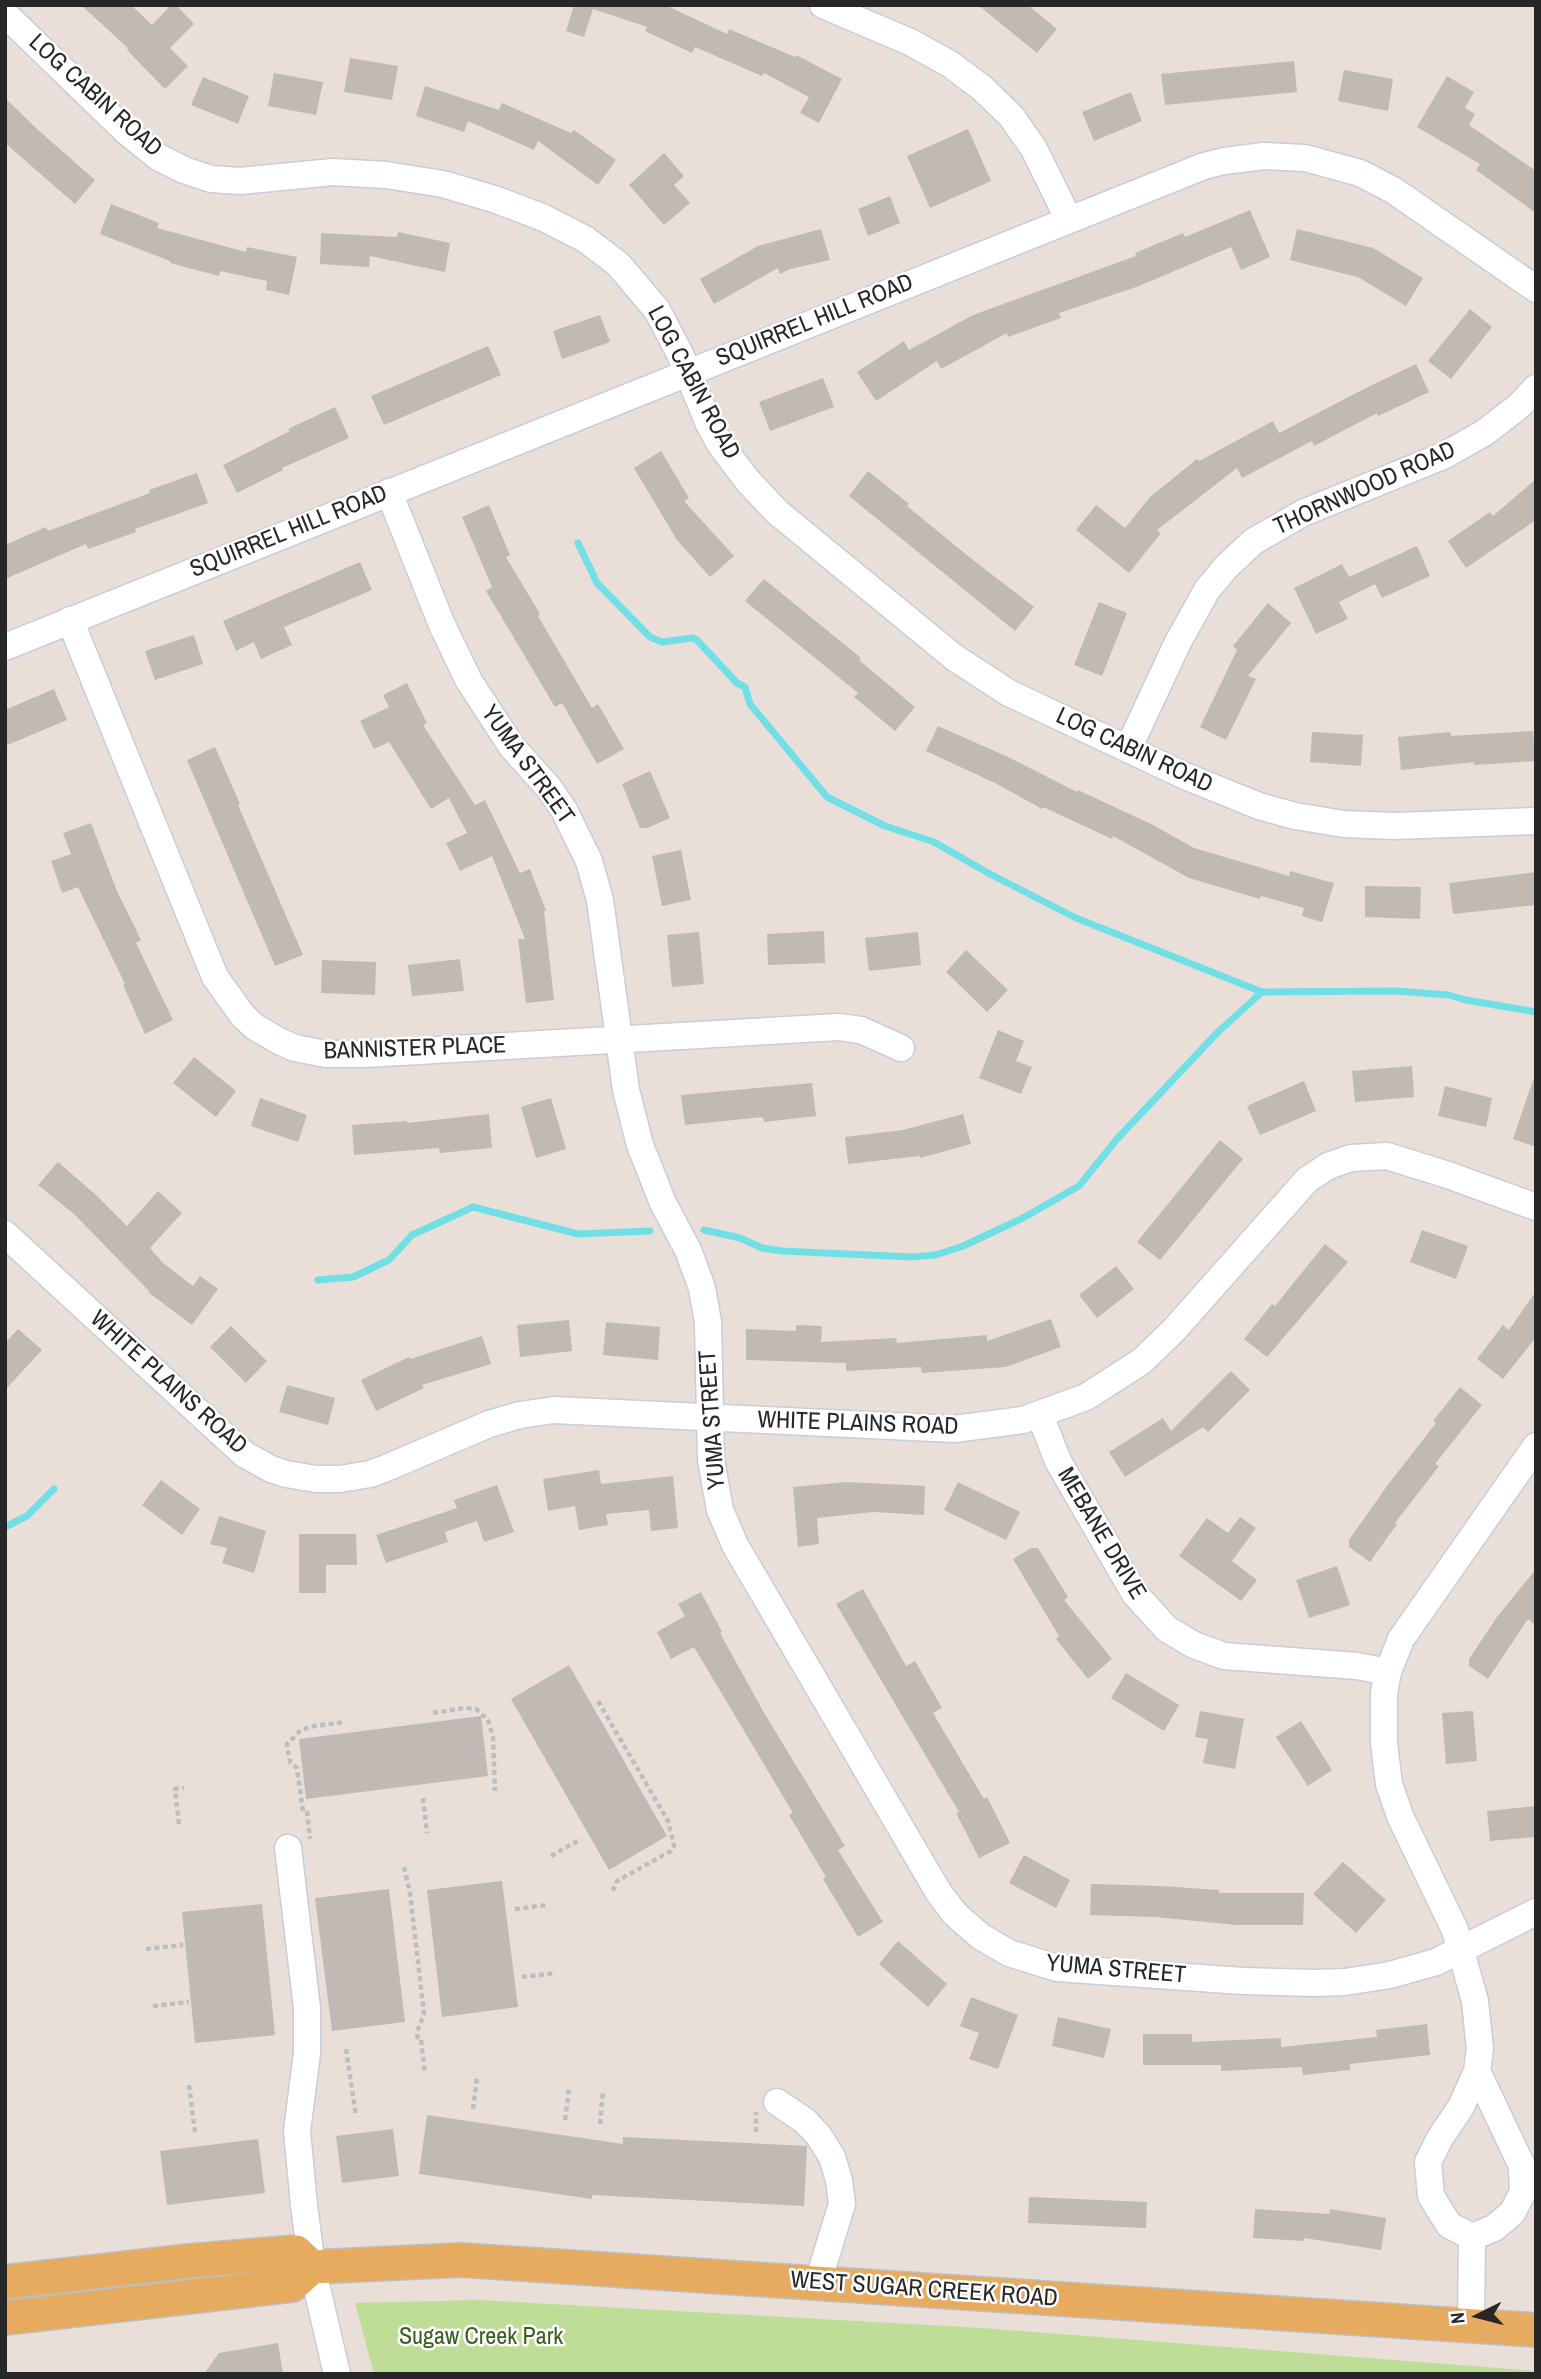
<!DOCTYPE html>
<style>
body{margin:0}
#map{position:relative;width:1541px;height:2379px;overflow:hidden;background:#e9ded8;font-family:"Archivo Narrow",sans-serif}
canvas{display:block}
.frame{position:absolute;inset:0;border:7px solid #272727;pointer-events:none}
.north{position:absolute;left:1443px;top:2281px;width:70px;height:70px;-webkit-text-stroke:5px #fff;paint-order:stroke;rotate:264deg;font-size:19px;font-weight:700;line-height:28px;text-align:center;color:#272727}
.north::after{content:'';display:block;margin:auto;width:24px;height:32px;background:#272727;clip-path:polygon(50% 0,100% 100%,50% 72%,0 100%)}
</style>
<div id="map">
<canvas width="1541" height="2379"></canvas>
<div class="frame"></div>
<div class="north">N</div>
</div>
<script>
const g = document.querySelector('canvas').getContext('2d');
g.lineJoin = 'round';
function fill(path, color) { g.fillStyle = color; g.fill(path, 'evenodd'); }
const shape = rows => new Path2D(rows.map(r => 'M' + r).join(''));
function strokePath(path, color, width, dash) { g.strokeStyle = color; g.lineWidth = width; g.lineCap = dash ? 'butt' : 'round'; g.setLineDash(dash || []); g.stroke(path); }
function write(font, color, halo, rows, align = 'center') {
  g.font = font + ' "Archivo Narrow",sans-serif'; g.lineWidth = 5; g.setLineDash([]); g.textBaseline = 'middle'; g.strokeStyle = halo; g.fillStyle = color; for (const [text, x, y, turn = 0] of rows) {
    g.save(); g.translate(x, y); g.rotate((+turn || 0) * Math.PI / 180); g.textAlign = isNaN(turn) ? turn : align; if (halo) g.strokeText(text, 0, 0); g.fillText(text, 0, 0); g.restore();
  }
}
fill(shape([
 [478,2300,982,2328,1536,2371,1536,2374,374,2374,355,2303]
]), '#bedd97');
strokePath(shape([
 [578,543,597,583,650,637,662,642,692,638,697,640,737,683,745,687,750,704,827,797,885,826,934,842,990,874,1076,918,1262,992,1397,991,1448,995,1466,1000,1536,1012],
 [704,1230,740,1238,762,1248,782,1251,912,1257,935,1255,961,1247,1023,1218,1079,1186,1117,1139,1217,1033,1262,992],
 [318,1280,353,1277,389,1260,412,1235,473,1207,578,1234,650,1231],
 [5,1527,27,1516,54,1489]
]), '#70e0e6', 7);
fill(shape([
 [81,5,131,5,152,25,171,5,176,5,194,24,170,48,188,66,165,89,127,50,128,48],
 [574,5,665,5,727,34,729,29,795,57,796,55,842,79,819,123,800,113,809,97,764,73,762,76,695,47,692,53,645,31,647,27,593,9,584,37,566,31],
 [978,5,1028,5,1057,29,1037,53],
 [350,58,398,66,392,100,344,92],
 [1294,61,1297,92,1165,105,1161,74],
 [1344,70,1393,79,1388,111,1338,101],
 [274,73,323,82,316,115,268,106],
 [1447,76,1474,92,1465,108,1475,114,1469,125,1536,171,1536,213,1476,170,1480,164,1417,127],
 [203,77,249,96,238,124,191,105],
 [425,86,499,110,502,103,571,133,574,130,616,160,598,185,538,141,534,150,468,121,464,132,416,116],
 [1131,92,1142,121,1094,141,1082,112],
 [5,98,37,129,95,180,75,204,5,143],
 [968,129,991,181,930,208,907,156],
 [664,153,684,176,674,185,690,203,664,225,629,185],
 [890,196,900,223,868,236,858,209],
 [111,204,159,223,157,228,246,252,247,247,297,257,289,295,266,290,267,281,220,271,219,276,170,263,170,261,100,234],
 [1250,210,1270,257,1241,270,1231,247,1139,286,1059,313,1061,318,1008,337,1007,333,941,369,937,361,876,401,857,372,904,341,909,350,973,315,1136,256,1135,253,1183,233,1185,237],
 [821,229,830,260,790,269,780,274,778,268,714,304,700,279,758,246],
 [1297,229,1373,248,1423,278,1406,306,1358,277,1290,260],
 [398,232,450,243,445,272,370,256,369,267,320,264,321,233,397,237],
 [1470,309,1492,327,1451,379,1428,361],
 [600,315,610,342,562,359,553,331],
 [488,346,501,375,384,425,371,396],
 [1416,364,1429,392,1378,416,1377,413,1314,446,1312,441,1242,478,1237,468,1157,530,1161,533,1129,573,1076,530,1096,505,1125,528,1150,497,1197,459,1199,461,1273,421,1279,433,1366,388],
 [823,378,834,407,770,431,759,402],
 [335,407,349,438,282,468,283,470,237,493,223,465,290,431,288,429],
 [661,451,689,498,684,501,734,556,710,577,677,540,634,468],
 [868,471,909,504,907,506,968,556,1034,607,1015,631,849,496],
 [197,473,208,503,135,529,136,532,88,549,86,544,5,579,5,545,46,527,48,531,150,493,149,490],
 [1536,479,1536,520,1466,568,1448,541,1490,512,1493,516],
 [489,505,510,555,506,557,540,614,538,616,592,708,598,704,624,749,597,764,562,703,555,707,486,591,492,587,462,517],
 [1417,546,1430,576,1382,598,1375,584,1339,602,1348,619,1316,634,1294,588,1342,564,1349,577],
 [360,562,372,590,284,627,292,645,261,659,254,642,236,651,223,621],
 [764,579,861,658,859,660,915,707,895,731,854,697,858,693,745,601],
 [1099,602,1127,613,1102,676,1074,665],
 [1268,603,1291,623,1248,676,1256,679,1226,740,1200,727,1237,650,1233,646],
 [194,635,203,664,155,680,145,651],
 [407,683,427,723,423,725,475,805,485,800,520,873,530,869,546,911,544,911,554,1000,526,1003,518,939,525,939,492,856,460,871,446,843,467,833,449,798,431,809,389,742,374,749,360,721,389,707,383,695],
 [54,689,67,720,5,746,5,710],
 [938,726,1008,757,1077,792,1078,790,1153,825,1194,848,1289,876,1290,871,1334,883,1322,922,1302,916,1304,908,1261,896,1260,899,1189,878,1113,836,1112,839,1043,807,1042,809,995,783,926,751],
 [1533,731,1535,761,1474,765,1474,762,1401,770,1398,737,1450,732,1451,736],
 [1312,732,1363,735,1361,766,1310,762],
 [215,747,240,804,238,805,303,955,275,966,187,760],
 [650,771,670,818,647,828,640,828,622,784],
 [91,823,117,891,141,940,136,943,173,1020,145,1034,123,985,125,984,78,887,62,893,51,861,71,854,63,833],
 [681,850,691,900,662,906,652,856],
 [1536,872,1536,905,1453,914,1449,883],
 [1365,886,1421,887,1420,919,1365,917],
 [824,931,825,963,768,965,767,934],
 [699,932,704,984,672,987,667,935],
 [918,932,921,965,869,971,865,938],
 [966,950,1008,990,987,1012,946,972],
 [460,959,464,991,412,996,408,965],
 [322,960,376,962,375,995,321,993],
 [998,1030,1024,1041,1016,1061,1032,1067,1021,1094,979,1078],
 [194,1057,236,1091,216,1117,173,1083],
 [1412,1066,1414,1097,1355,1102,1352,1071],
 [1533,1080,1536,1081,1536,1147,1513,1139],
 [1304,1081,1316,1111,1260,1135,1247,1106],
 [812,1083,816,1116,764,1122,763,1117,685,1125,681,1095],
 [1445,1086,1492,1098,1486,1127,1438,1116],
 [260,1098,307,1115,298,1142,251,1126],
 [551,1098,566,1149,536,1158,521,1107],
 [489,1114,492,1148,440,1153,439,1148,354,1155,352,1125,407,1121,407,1123],
 [963,1114,971,1144,920,1158,920,1156,848,1164,845,1137,903,1130],
 [1220,1140,1243,1159,1160,1260,1137,1242],
 [58,1162,97,1196,127,1226,158,1191,182,1213,150,1248,163,1263,193,1286,200,1276,218,1289,192,1325,148,1292,149,1291,75,1215,38,1185],
 [1422,1230,1468,1246,1456,1279,1410,1262],
 [1325,1244,1348,1262,1267,1357,1244,1339,1272,1304,1275,1306],
 [1116,1266,1134,1289,1097,1318,1079,1295],
 [1536,1291,1536,1337,1503,1379,1477,1359,1503,1325,1509,1330],
 [1051,1319,1061,1347,1006,1367,922,1373,921,1367,846,1371,846,1363,746,1360,746,1329,796,1331,796,1325,822,1326,821,1342,896,1338,897,1343,987,1335,987,1341],
 [569,1320,572,1351,520,1357,517,1325],
 [606,1322,660,1327,658,1360,603,1355],
 [231,1326,267,1361,246,1383,210,1347],
 [18,1329,42,1350,5,1390,5,1343],
 [482,1336,491,1364,422,1385,424,1388,376,1411,361,1380,409,1357,410,1359],
 [1231,1371,1250,1390,1208,1432,1203,1427,1125,1477,1109,1452,1163,1418,1171,1431],
 [287,1385,335,1398,328,1425,279,1412],
 [1460,1387,1482,1405,1435,1464,1439,1466,1395,1523,1397,1524,1370,1562,1349,1547,1349,1540,1387,1486,1436,1423,1433,1421],
 [599,1470,601,1484,673,1476,678,1528,651,1531,649,1510,606,1514,608,1525,579,1530,575,1506,548,1511,543,1479],
 [161,1480,200,1509,182,1535,142,1505],
 [846,1482,925,1486,924,1515,873,1512,817,1518,819,1544,798,1547,793,1487],
 [958,1482,1020,1512,1006,1540,944,1510],
 [497,1485,514,1532,484,1542,477,1521,445,1532,448,1542,386,1563,376,1535,457,1508,454,1500],
 [219,1516,266,1531,254,1573,222,1563,227,1548,210,1544],
 [1240,1517,1256,1528,1232,1561,1257,1580,1241,1601,1179,1556,1207,1518,1228,1533],
 [299,1534,356,1534,357,1565,326,1565,326,1593,299,1593],
 [1031,1548,1038,1548,1068,1597,1064,1600,1112,1659,1088,1679,1056,1639,1059,1636,1013,1559],
 [1337,1566,1350,1605,1309,1618,1296,1580],
 [1536,1569,1536,1626,1528,1619,1488,1679,1469,1666,1469,1659,1497,1617],
 [863,1589,906,1666,915,1661,942,1708,933,1713,984,1799,987,1797,1010,1843,979,1858,956,1813,959,1812,836,1604],
 [701,1592,722,1632,720,1633,763,1711,845,1846,838,1850,883,1922,858,1937,823,1879,826,1877,789,1815,793,1813,694,1647,671,1659,657,1632,685,1616,678,1604],
 [569,1665,667,1836,609,1870,511,1699],
 [1126,1673,1179,1705,1164,1731,1111,1698],
 [1200,1711,1244,1719,1235,1769,1203,1763,1208,1739,1195,1737],
 [1473,1711,1477,1761,1446,1764,1442,1713],
 [481,1716,488,1776,306,1799,299,1739],
 [1301,1721,1332,1770,1308,1786,1276,1737],
 [1536,1806,1536,1837,1490,1841,1487,1811],
 [1024,1855,1070,1880,1056,1908,1009,1883],
 [1343,1862,1386,1900,1356,1933,1313,1894],
 [502,1881,518,2007,442,2017,427,1890],
 [1091,1884,1161,1886,1219,1890,1219,1893,1304,1893,1303,1925,1237,1925,1155,1917,1090,1915],
 [389,1889,405,2022,332,2031,315,1898],
 [262,1904,275,2035,195,2043,182,1912],
 [898,1941,947,1984,928,2007,879,1964],
 [971,1997,1018,2015,998,2069,969,2059,979,2033,960,2026],
 [1058,2017,1111,2029,1104,2058,1052,2046],
 [1427,2024,1430,2055,1350,2064,1350,2070,1303,2075,1302,2067,1221,2071,1221,2065,1143,2065,1143,2034,1192,2034,1192,2042,1281,2038,1281,2047,1377,2037,1376,2030],
 [427,2115,623,2144,623,2137,807,2146,804,2206,592,2195,592,2199,419,2174],
 [393,2129,399,2176,342,2183,336,2136],
 [258,2139,265,2193,167,2205,160,2151],
 [1029,2197,1147,2202,1146,2228,1028,2223],
 [1255,2209,1329,2214,1330,2209,1386,2218,1381,2250,1304,2238,1304,2241,1253,2238],
 [278,2343,283,2374,204,2374,219,2353]
]), '#c1bab4');
const minor = shape([
 [823,5,910,42,950,64,982,88,1011,116,1034,149,1069,220],
 [5,14,127,132,158,157,184,170,211,179,240,181,333,172,386,175,443,184,497,200,544,218,585,239,618,264,657,310,680,354,709,424,720,444,747,480,777,512,955,658,1009,693,1185,776,1259,806,1295,816,1344,824,1394,826,1536,821],
 [389,492,442,625,469,681,512,747,549,788,564,810,589,861,600,900,626,1090,640,1145,663,1203,688,1250,702,1288,708,1322,711,1460,720,1510,735,1545,939,1893,955,1914,980,1936,1009,1953,1057,1968,1243,1981,1314,1983,1345,1982,1390,1975,1436,1962,1536,1912],
 [70,620,215,977,243,1016,255,1027,281,1042,295,1048,326,1054,366,1054,839,1027,861,1030,901,1048],
 [5,647,1204,166,1224,161,1264,156,1305,158,1360,173,1393,190,1536,289],
 [1128,749,1178,642,1207,590,1226,567,1254,541,1303,513,1445,455,1484,433,1519,406,1536,388],
 [5,1234,244,1454,271,1469,286,1474,316,1479,340,1479,370,1474,384,1469,489,1424,520,1415,554,1410,954,1429,1023,1420,1086,1397,1142,1361,1174,1330,1307,1180,1328,1166,1351,1158,1387,1156,1448,1175,1536,1207],
 [1040,1415,1058,1461,1135,1594,1167,1629,1194,1645,1224,1656,1357,1666,1388,1672],
 [288,1848,307,2008,307,2053,297,2131,304,2205,312,2267,337,2374],
 [777,2102,805,2121,819,2136,832,2157,839,2180,842,2204,818,2282],
 [1472,2237,1449,2225,1431,2196,1428,2162,1440,2138,1461,2107,1477,2071,1480,2049,1475,2001,1455,1930,1400,1816,1389,1784,1384,1743,1384,1693,1388,1672,1401,1639,1536,1446],
 [1472,2237,1494,2228,1512,2213,1523,2192,1522,2166,1477,2071],
 [1471,2325,1472,2237]
]);
const major = shape([
 [5,2282,189,2261,296,2252,312,2267],
 [5,2318,292,2285,312,2267,461,2260,1536,2330]
]);
strokePath(minor, '#c7ced8', 29);
strokePath(major, '#bebebe', 36);
strokePath(shape([
 [598,1701,668,1821,674,1846,671,1851,617,1881,612,1893],
 [433,1713,464,1708,476,1709,488,1720,493,1737,495,1791],
 [423,1798,427,1833],
 [303,1811,297,1768,290,1762,287,1744,301,1730,314,1726,345,1722],
 [307,1811,310,1839],
 [179,1824,175,1789,184,1788],
 [551,1856,581,1839],
 [404,1867,410,1893,424,2014,417,2032,418,2041],
 [515,1909,548,1905],
 [146,1949,183,1945],
 [522,1977,556,1973],
 [153,2006,189,2002],
 [421,2040,425,2074],
 [346,2049,356,2116],
 [189,2085,195,2132],
 [473,2109,477,2077],
 [565,2120,569,2089],
 [600,2124,603,2092],
 [756,2132,756,2112]
]), '#bebebe', 4.5, [5, 3.5]);
strokePath(minor, '#fff', 26);
strokePath(major, '#e7ab5f', 33);
write('24px', '#272727', '#fff', [
 ["LOG CABIN ROAD",95,96,42],
 ["SQUIRREL HILL ROAD",815,321,-22],
 ["LOG CABIN ROAD",693,383,62],
 ["THORNWOOD ROAD",1365,489,-24],
 ["SQUIRREL HILL ROAD",289,532,-22],
 ["LOG CABIN ROAD",1134,751,25],
 ["YUMA STREET",527,765,54],
 ["BANNISTER PLACE",415,1049,-2],
 ["WHITE PLAINS ROAD",168,1383,42],
 ["YUMA STREET",713,1420,-94],
 ["WHITE PLAINS ROAD",858,1424,2],
 ["MEBANE DRIVE",1101,1534,59],
 ["YUMA STREET",1116,1970,5],
 ["WEST SUGAR CREEK ROAD",924,2290,4]
]);
write('24px', '#385e1d', '#fff', [
 ["Sugaw Creek Park",481,2338]
]);
</script>
